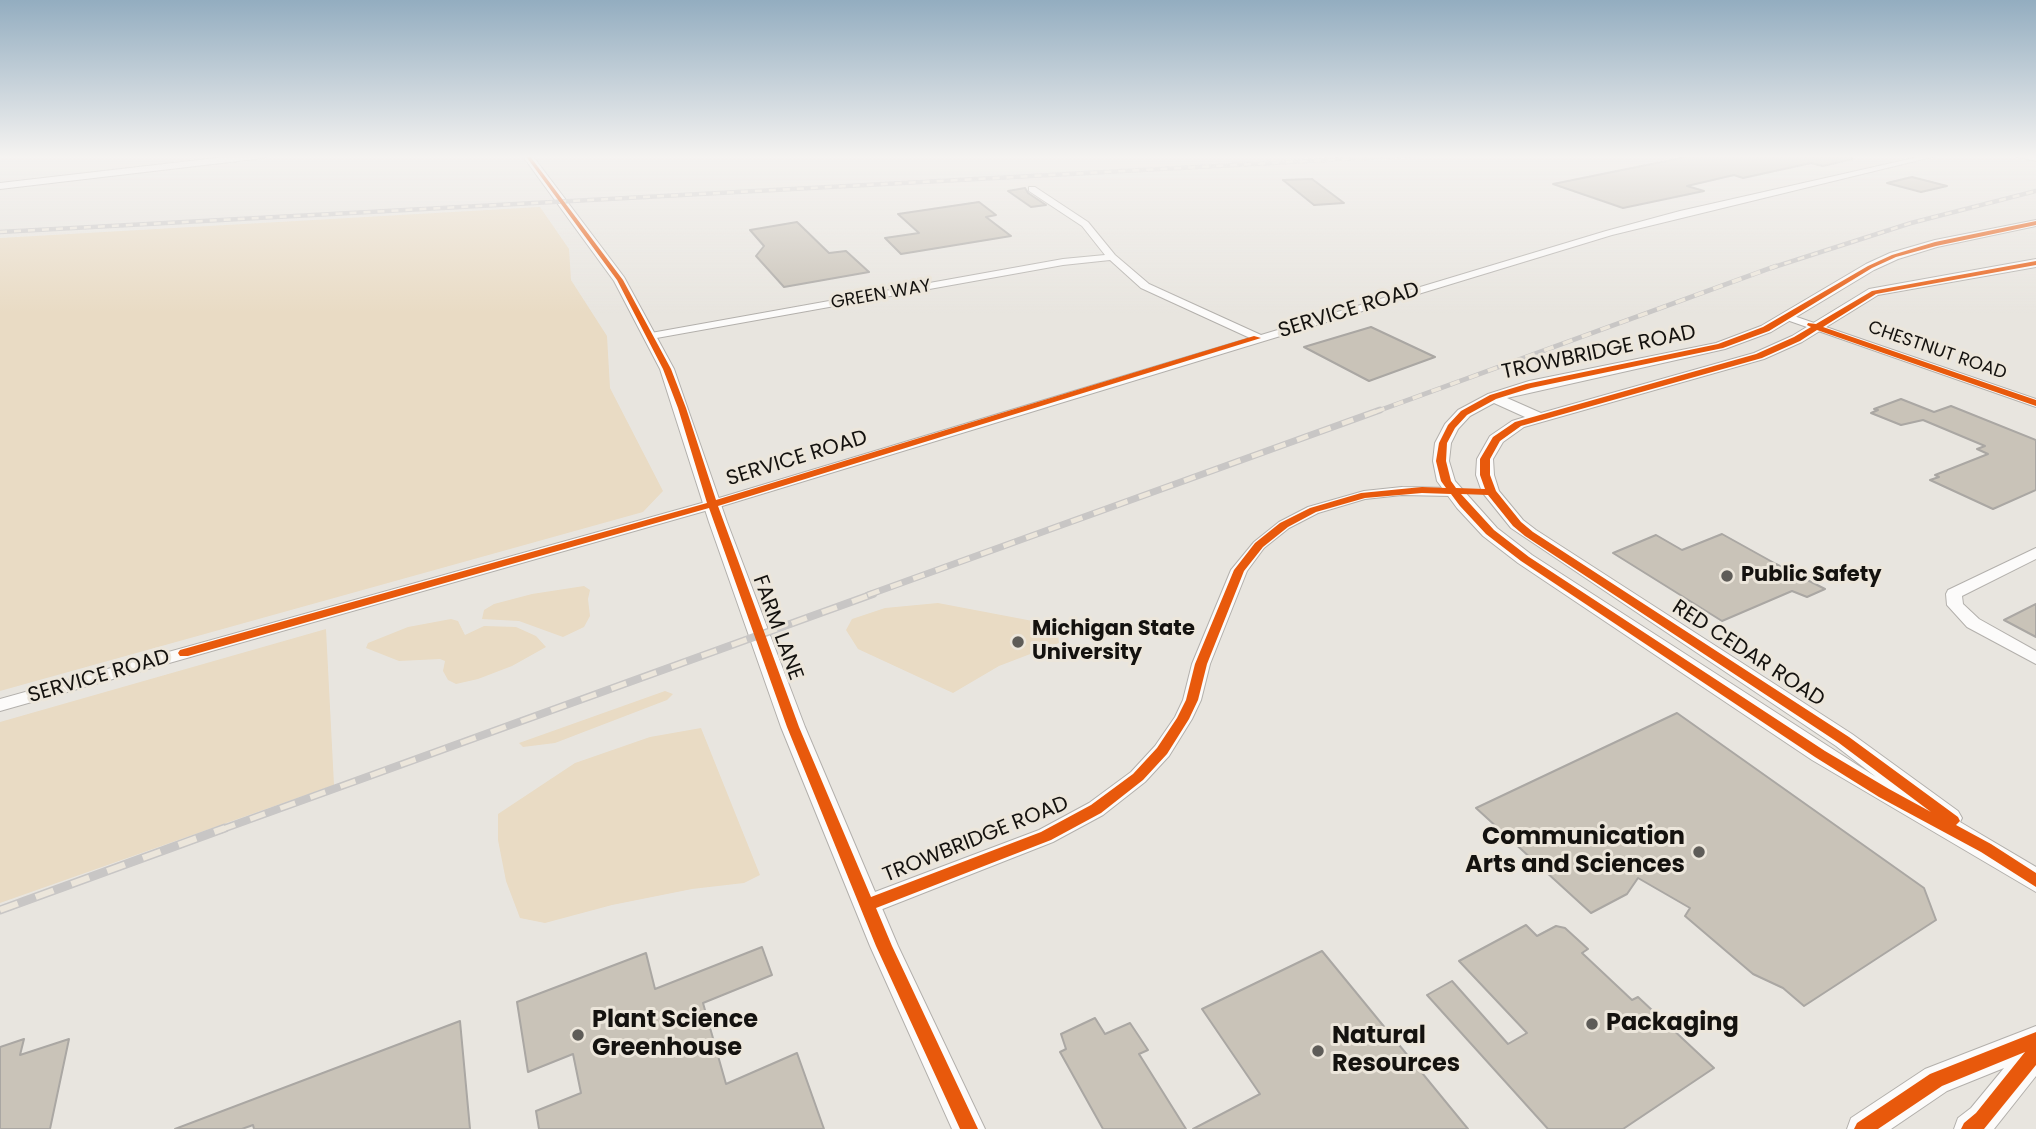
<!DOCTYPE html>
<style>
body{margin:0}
canvas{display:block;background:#e8e5df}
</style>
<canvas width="2036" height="1129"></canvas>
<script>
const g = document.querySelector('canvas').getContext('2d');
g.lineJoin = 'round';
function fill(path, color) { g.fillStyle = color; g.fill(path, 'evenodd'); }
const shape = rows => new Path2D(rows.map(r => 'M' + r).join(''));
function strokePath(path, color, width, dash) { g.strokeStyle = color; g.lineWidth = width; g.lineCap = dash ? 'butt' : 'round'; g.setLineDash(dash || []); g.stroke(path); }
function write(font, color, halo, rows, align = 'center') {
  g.font = font + ' Poppins,sans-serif'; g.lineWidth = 6; g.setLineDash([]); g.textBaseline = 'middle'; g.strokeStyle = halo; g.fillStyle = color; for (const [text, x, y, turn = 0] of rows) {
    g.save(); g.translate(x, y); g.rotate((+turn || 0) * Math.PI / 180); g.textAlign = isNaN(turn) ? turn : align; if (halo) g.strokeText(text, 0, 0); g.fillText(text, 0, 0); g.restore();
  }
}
fill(shape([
 [540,207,569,249,571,280,607,336,610,388,663,491,643,512,0,691,0,238],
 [584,586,590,590,588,599,590,616,584,627,563,637,519,621,482,619,484,610,494,604,532,594],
 [938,603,1038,622,1058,634,1059,643,999,666,953,693,858,649,846,630,852,619,885,608],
 [451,619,458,621,465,635,484,626,516,627,536,636,546,647,512,666,478,679,456,684,448,680,443,671,445,661,440,659,399,661,366,648,368,643,408,627],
 [326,629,334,785,0,903,0,722],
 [665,691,673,694,667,700,555,743,523,747,519,743],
 [701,728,760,875,744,883,692,889,612,905,545,923,520,918,506,881,498,840,498,814,575,763,650,737]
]), '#e9dbc4');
const building = shape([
 [1696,155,1851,155,1852,159,1823,166,1811,163,1743,178,1734,175,1687,186,1704,191,1623,208,1553,184,1696,155],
 [1912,177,1947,186,1921,192,1887,183,1912,177],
 [1312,179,1344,203,1314,205,1283,180,1312,179],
 [1025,188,1028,193,1046,205,1031,207,1008,191,1025,188],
 [979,202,996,215,986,217,1011,236,901,254,885,238,919,233,898,214,979,202],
 [797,222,829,253,846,251,869,272,784,287,756,256,764,246,750,230,797,222],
 [1371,327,1435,357,1369,381,1304,347,1371,327],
 [1901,399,1934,412,1951,406,2036,440,2036,490,1993,509,1930,480,1939,477,1935,475,1988,454,1977,449,1985,446,1923,420,1901,425,1871,413,1878,410,1874,409,1901,399],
 [1722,534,1776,564,1825,589,1807,597,1792,591,1722,621,1613,553,1656,535,1682,550,1722,534],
 [2036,604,2036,637,2004,620,2036,604],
 [1677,713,1924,888,1936,920,1804,1006,1783,988,1753,974,1685,916,1690,908,1638,878,1627,894,1591,913,1476,808,1677,713],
 [1526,925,1537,936,1556,926,1565,928,1588,949,1582,953,1632,1000,1638,997,1714,1068,1623,1129,1548,1129,1427,995,1452,981,1508,1044,1527,1033,1459,961,1526,925],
 [762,947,772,975,703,1003,726,1084,797,1053,824,1129,539,1129,536,1111,581,1093,573,1054,528,1072,517,1002,646,953,655,989,762,947],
 [1322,951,1468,1129,1193,1129,1260,1094,1202,1009,1322,951],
 [1095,1018,1105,1034,1130,1023,1148,1050,1139,1054,1186,1129,1103,1129,1060,1052,1066,1049,1061,1034,1095,1018],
 [460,1021,470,1129,254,1129,253,1125,242,1129,175,1129,460,1021],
 [24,1039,20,1055,69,1039,50,1129,0,1129,0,1047,24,1039]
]);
fill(building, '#c9c3b8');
strokePath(building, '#aaa7a3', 2);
const minor = shape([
 [1927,155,1940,155,1612,235,719,507,0,711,0,699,709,501,1250,338,1141,288,1110,260,1063,265,651,339,645,336,651,333,1063,259,1105,255,1082,226,1029,191,1029,187,1035,187,1088,222,1115,255,1149,284,1261,335,1606,231,1680,211,1927,155],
 [1788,314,2036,399,2036,407,1784,319,1783,317,1788,314],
 [1402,487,1452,488,1459,492,1452,496,1402,495,1365,499,1318,513,1289,528,1264,548,1247,571,1210,664,1201,700,1192,719,1169,756,1145,782,1103,815,1053,842,875,912,867,914,859,912,856,905,859,898,1039,830,1089,803,1131,772,1155,746,1175,717,1183,700,1192,664,1231,570,1254,542,1279,522,1308,507,1364,491,1402,487],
 [2036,548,2036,559,1962,596,1963,604,1979,619,2036,651,2036,664,1967,627,1947,605,1946,594,1948,590,2036,548]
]);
const tertiary = shape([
 [242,155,269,155,264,158,0,189,0,183,242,155],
 [522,155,532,155,624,277,674,369,727,522,805,727,898,946,985,1129,952,1129,870,946,781,727,709,522,660,369,614,281,522,155],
 [2015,155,2036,155,2036,161,2017,157,2015,155],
 [2036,220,2036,226,1937,247,1898,259,1874,270,1771,332,1725,349,1507,398,1541,413,1754,353,1792,336,1869,289,2036,259,2036,267,1878,295,1802,342,1764,359,1524,427,1503,442,1493,459,1494,475,1499,491,1523,520,1536,530,1852,734,1958,811,1962,818,1960,822,2036,867,2036,892,1812,760,1518,563,1483,536,1457,508,1437,481,1433,461,1435,443,1445,424,1458,410,1488,394,1529,381,1716,343,1761,326,1866,264,1890,253,1935,240,2036,220],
 [1494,403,1525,417,1512,421,1490,436,1477,459,1476,475,1482,492,1511,528,1836,746,1876,777,1532,555,1497,528,1455,481,1449,461,1451,443,1458,429,1470,416,1494,403],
 [2036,1026,2036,1076,1994,1129,1954,1129,1958,1118,1971,1108,2004,1068,1947,1091,1891,1129,1847,1129,1851,1118,1925,1069,2036,1026]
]);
strokePath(minor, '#b3b0ac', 2);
strokePath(tertiary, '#b3b0ac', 2);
fill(minor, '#fcfbfa');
fill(tertiary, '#fcfbfa');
const railFar4 = shape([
 [0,232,1419,155],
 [1771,268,1911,223,2036,191]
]);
const railFar3 = shape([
 [1375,412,1776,266]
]);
const railFar2 = shape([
 [868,595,1380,410]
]);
const railFar1 = shape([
 [220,830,873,594]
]);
const rail = shape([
 [0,910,225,828]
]);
strokePath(railFar4, '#c8c6c5', 4.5);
strokePath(railFar3, '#c8c6c5', 5);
strokePath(railFar2, '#c8c6c5', 7);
strokePath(railFar1, '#c8c6c5', 8);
strokePath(rail, '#c8c6c5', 9);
strokePath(railFar4, '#ece6db', 2.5, [7]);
strokePath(railFar3, '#ece6db', 3.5, [10]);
strokePath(railFar2, '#ece6db', 4.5, [12]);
strokePath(railFar1, '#ece6db', 5, [16]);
strokePath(rail, '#ece6db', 6, [19]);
fill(shape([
 [525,155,529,155,623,280,671,369,686,408,716,500,1254,336,1261,338,718,506,799,727,871,897,1041,832,1091,805,1133,774,1157,748,1177,718,1186,700,1195,664,1234,570,1255,543,1280,523,1310,508,1361,493,1422,487,1446,488,1441,481,1436,461,1439,443,1448,425,1461,411,1490,395,1526,384,1718,344,1763,327,1868,266,1892,255,1935,242,2036,221,2036,225,1936,246,1896,257,1872,268,1769,331,1723,348,1531,388,1496,399,1467,415,1455,428,1447,443,1446,461,1451,481,1456,488,1485,489,1480,475,1480,459,1493,437,1515,422,1756,354,1794,337,1811,327,1807,325,1808,323,1816,324,1872,291,2036,261,2036,265,1876,294,1823,327,2036,400,2036,406,1817,330,1800,341,1762,358,1521,426,1500,441,1490,459,1490,475,1496,491,1521,522,1533,532,1849,737,1958,817,1960,821,1956,825,1991,844,2036,873,2036,887,1981,852,1879,797,1815,757,1521,561,1486,534,1460,506,1451,494,1422,493,1365,498,1316,512,1288,527,1263,547,1244,571,1207,664,1198,700,1189,719,1167,754,1143,780,1101,813,1051,840,876,908,892,946,978,1129,960,1129,876,946,787,727,709,508,188,656,180,656,178,653,180,650,707,503,678,408,663,369,617,280,525,155],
 [1461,494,1488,495,1513,526,1525,536,1839,743,1931,812,1889,789,1825,751,1529,557,1494,530,1461,494],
 [2036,1032,2036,1065,1984,1129,1961,1129,1964,1123,1976,1113,2025,1052,1942,1086,1878,1129,1854,1129,1857,1123,1930,1074,2036,1032]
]), '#e8590c');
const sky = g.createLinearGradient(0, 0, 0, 313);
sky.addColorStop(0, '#93adc0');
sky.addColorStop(0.5, '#f5f3f1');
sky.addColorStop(1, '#f5f3f100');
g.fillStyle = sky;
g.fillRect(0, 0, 2036, 313);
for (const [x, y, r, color] of [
 [1727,576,7,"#5e5c58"],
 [1018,642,7,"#5e5c58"],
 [1699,852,7,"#5e5c58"],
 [1592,1024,7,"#5e5c58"],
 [578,1035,7,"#5e5c58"],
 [1318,1051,7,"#5e5c58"]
]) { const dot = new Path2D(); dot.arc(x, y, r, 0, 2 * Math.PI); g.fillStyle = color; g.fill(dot); strokePath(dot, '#ece6db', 2.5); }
write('18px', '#14120f', '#ece6db', [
 ["GREEN WAY",881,295,-10],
 ["CHESTNUT ROAD",1937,351,19]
]);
write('21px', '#14120f', '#ece6db', [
 ["SERVICE ROAD",1349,311,-17],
 ["TROWBRIDGE ROAD",1599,353,-12],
 ["SERVICE ROAD",797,459,-17],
 ["FARM LANE",777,628,70],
 ["RED CEDAR ROAD",1748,654,33],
 ["SERVICE ROAD",99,677,-16],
 ["TROWBRIDGE ROAD",976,840,-22]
]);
write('bold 21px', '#14120f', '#ece6db', [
 ["Public Safety",1741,576],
 ["Michigan State",1032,630],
 ["University",1032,654]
], 'left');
write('bold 24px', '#14120f', '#ece6db', [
 ["Communication",1685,838,"right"],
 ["Arts and Sciences",1685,866,"right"],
 ["Plant Science",592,1021],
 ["Greenhouse",592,1049],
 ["Packaging",1606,1024],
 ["Natural",1332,1037],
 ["Resources",1332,1065]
], 'left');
</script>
